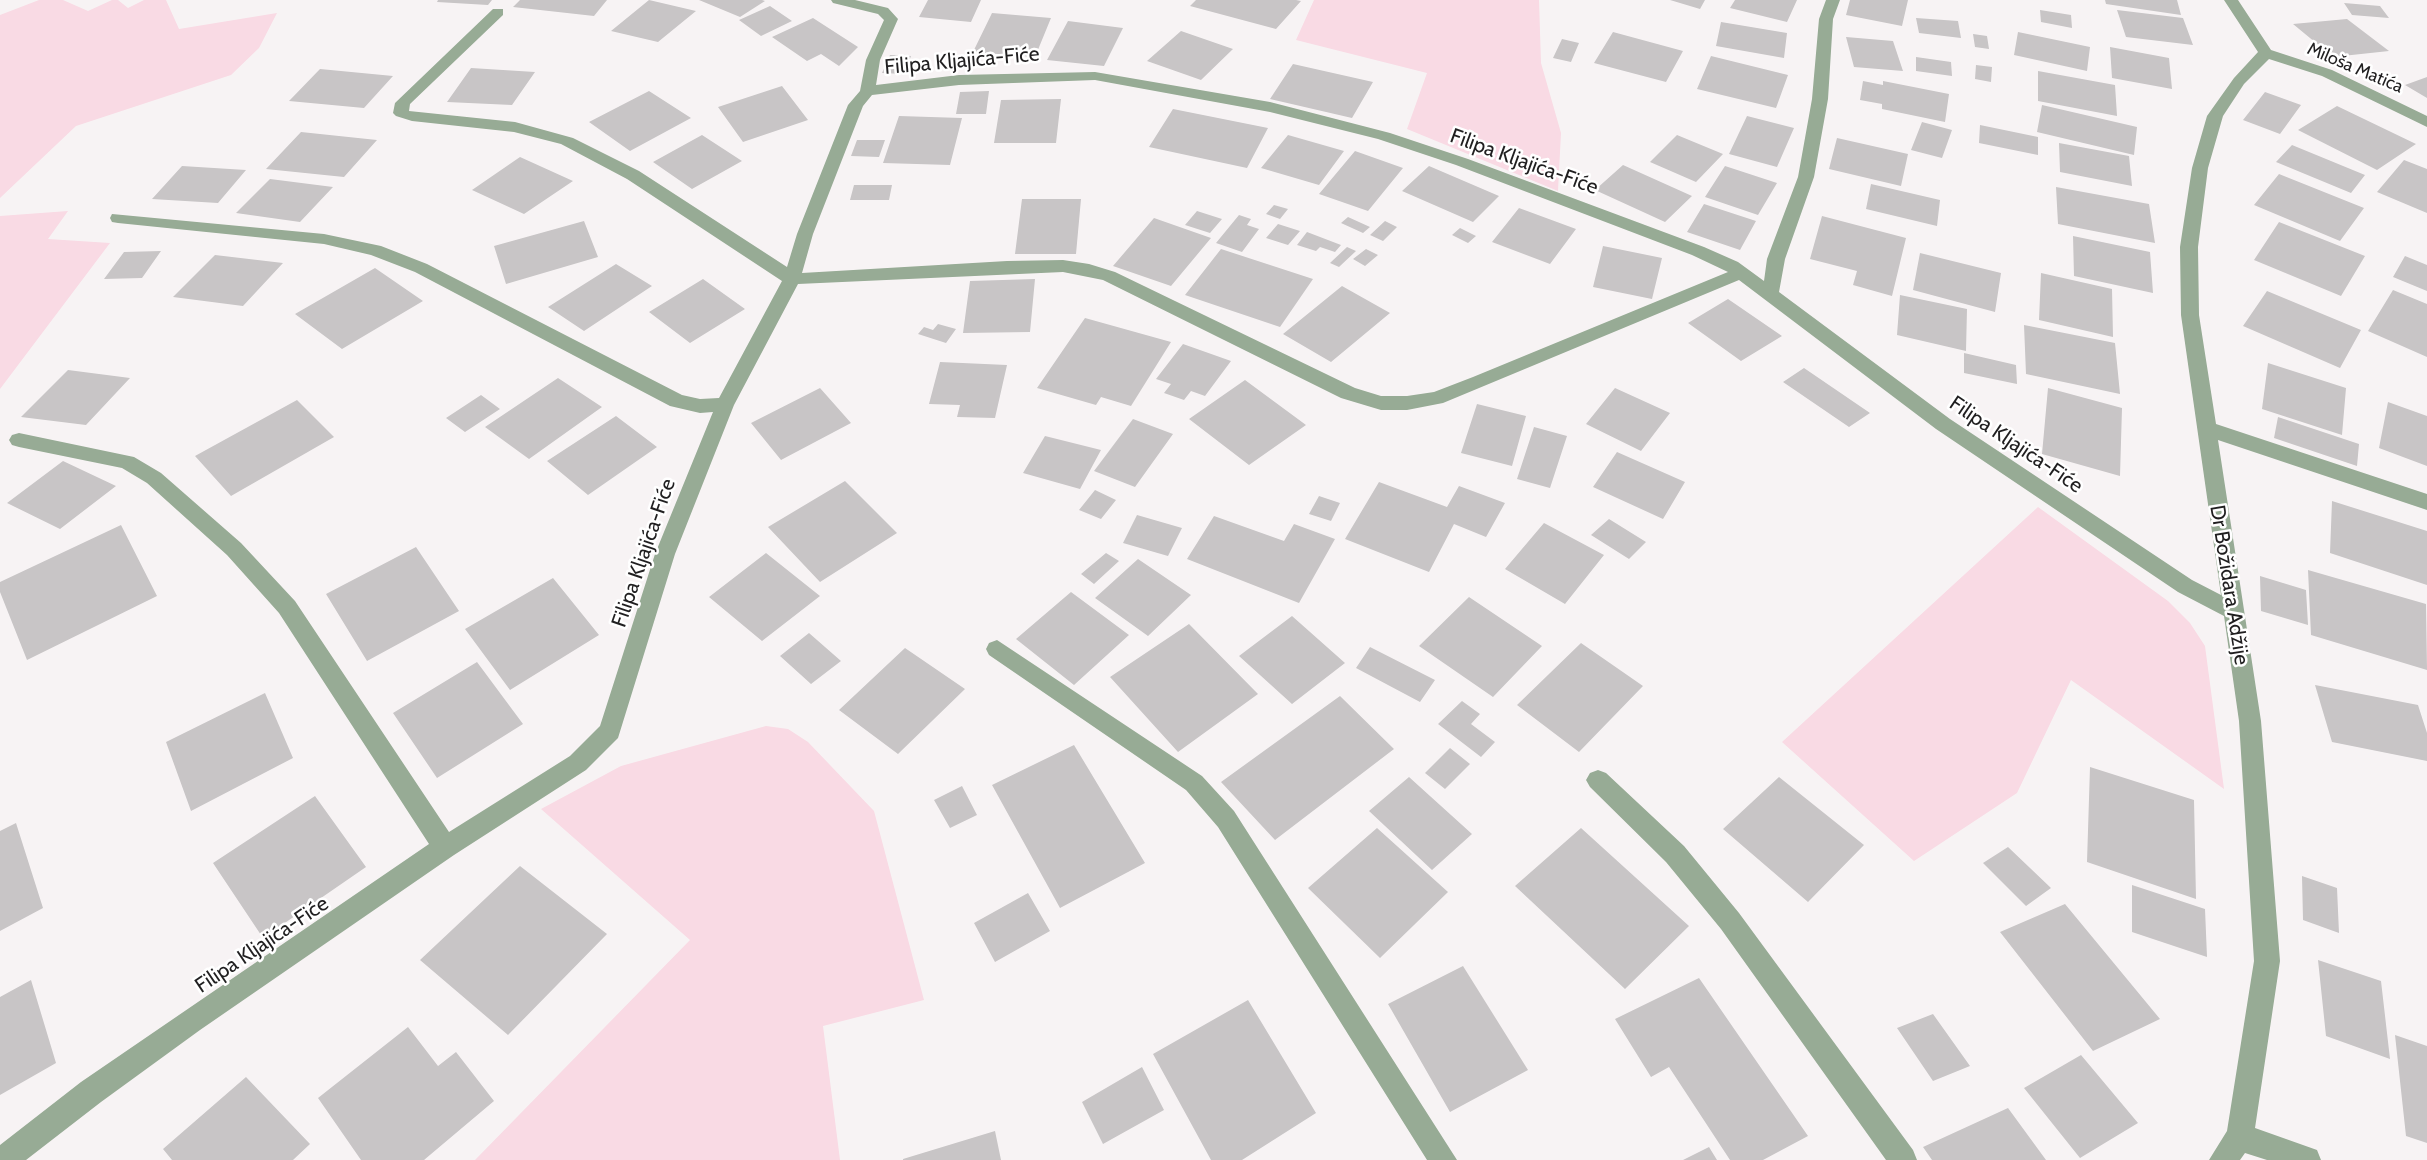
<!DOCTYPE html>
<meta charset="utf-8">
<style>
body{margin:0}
canvas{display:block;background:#f7f3f4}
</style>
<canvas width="2427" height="1160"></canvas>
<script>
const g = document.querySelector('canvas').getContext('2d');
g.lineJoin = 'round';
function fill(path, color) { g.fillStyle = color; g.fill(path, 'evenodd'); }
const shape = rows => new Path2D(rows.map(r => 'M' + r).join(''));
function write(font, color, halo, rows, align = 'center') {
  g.font = font + ' Cabin,sans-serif'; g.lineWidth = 5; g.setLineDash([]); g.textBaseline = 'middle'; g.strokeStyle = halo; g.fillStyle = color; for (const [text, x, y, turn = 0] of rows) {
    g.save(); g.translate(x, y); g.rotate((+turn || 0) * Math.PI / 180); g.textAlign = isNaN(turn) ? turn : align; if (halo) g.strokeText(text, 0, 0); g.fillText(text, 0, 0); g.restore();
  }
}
fill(shape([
 [39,0,63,0,88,11,112,0,118,0,128,8,144,0,166,0,179,29,277,13,259,48,231,75,76,126,0,198,0,15],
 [1314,0,1539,0,1541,63,1561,133,1558,191,1407,129,1427,73,1296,40],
 [68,211,48,239,110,243,0,389,0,216],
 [2038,507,2168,601,2190,623,2205,646,2224,789,2071,680,2017,793,1914,861,1782,742],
 [766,726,788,729,808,742,874,811,924,1000,823,1026,840,1160,475,1160,690,940,541,809,621,766]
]), '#f9dae4');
fill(shape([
 [438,0,492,0,488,5,437,2],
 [520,0,607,0,594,16,513,7],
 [649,0,696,11,658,42,611,31],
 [699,0,762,0,765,1,740,17],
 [928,0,981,0,971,22,919,17],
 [1196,0,1296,0,1301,1,1276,29,1190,6],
 [1670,0,1705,0,1700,9],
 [1735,0,1797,0,1787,22,1730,8],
 [1850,0,1908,0,1902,26,1846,15],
 [2105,0,2177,0,2181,15,2106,4],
 [2344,3,2380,6,2389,18,2352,15],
 [770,6,792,21,761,36,739,20],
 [2040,10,2071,15,2072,28,2041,22],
 [2117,10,2183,18,2193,45,2126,37],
 [992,13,1051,18,1035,57,973,52],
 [813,18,858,47,839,66,821,54,807,61,772,37],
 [1916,18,1958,21,1961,38,1919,33],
 [2347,19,2389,51,2333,57,2293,24],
 [1068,21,1123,28,1104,66,1047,60],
 [1721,22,1787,33,1784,58,1716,46],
 [1181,31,1233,49,1201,80,1147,61],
 [1613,32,1683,51,1666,82,1594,63],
 [2018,32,2090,47,2087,71,2014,55],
 [1973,34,1987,36,1989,49,1975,47],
 [1846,37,1893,41,1903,71,1854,67],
 [1562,39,1579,43,1571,62,1553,58],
 [2110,47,2169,58,2172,89,2112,78],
 [890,55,911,56,904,74,882,73],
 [1711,56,1788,75,1776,108,1697,89],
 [1916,57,1951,62,1952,76,1916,71],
 [1293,64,1373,82,1352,118,1270,99],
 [1976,65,1992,67,1991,82,1975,79],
 [471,68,535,72,512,105,447,102],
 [320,69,393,76,364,108,289,101],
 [2038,71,2115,85,2117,116,2038,101],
 [2427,77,2427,98,2405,85],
 [1863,81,1883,85,1883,81,1949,94,1945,122,1882,109,1882,104,1860,100],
 [782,86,808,120,743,142,718,107],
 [649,91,691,118,630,151,589,122],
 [989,91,986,114,956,114,960,92],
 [2265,92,2301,105,2280,134,2243,120],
 [1061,99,1056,143,994,143,1001,100],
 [2042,105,2137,127,2134,155,2037,132],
 [2337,106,2416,144,2377,170,2298,130],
 [1173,109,1268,128,1247,168,1149,147],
 [899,116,962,118,950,165,883,163],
 [1747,116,1794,128,1777,167,1729,154],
 [1922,122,1952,130,1942,158,1911,150],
 [1980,125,2038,137,2038,155,1979,143],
 [301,132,377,140,344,177,266,169],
 [702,135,742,161,692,189,653,162],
 [1288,135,1344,151,1319,185,1261,168],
 [1677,135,1723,154,1696,182,1650,162],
 [1837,138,1908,154,1901,186,1829,169],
 [857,140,885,140,879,157,851,156],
 [2059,143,2129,156,2132,186,2060,172],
 [2292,145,2365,175,2351,193,2276,162],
 [1355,151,1403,168,1368,211,1319,194],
 [520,157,573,181,524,214,472,190],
 [2404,160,2427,169,2427,213,2377,192],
 [1623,165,1692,196,1665,222,1595,190],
 [182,166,246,170,218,203,152,199],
 [1429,166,1499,196,1473,222,1402,191],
 [1725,166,1777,183,1758,215,1705,197],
 [2279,174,2364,208,2340,241,2254,205],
 [270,179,333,187,300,222,236,213],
 [1871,184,1940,200,1937,226,1866,209],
 [854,185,892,185,889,200,850,200],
 [2056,187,2149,204,2155,243,2058,224],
 [1022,199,1081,199,1076,254,1015,254],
 [1704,204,1756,221,1740,250,1687,232],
 [1274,205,1288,209,1280,219,1266,214],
 [1519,208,1576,229,1550,264,1492,242],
 [1197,211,1222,219,1210,233,1185,225],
 [1239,215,1251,219,1247,225,1259,229,1242,252,1216,243],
 [1822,216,1906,238,1892,296,1853,285,1857,271,1810,259],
 [1348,217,1370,227,1363,233,1341,223],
 [1154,218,1211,238,1171,286,1113,266],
 [584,221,598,257,506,284,494,246],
 [1385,221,1397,227,1383,241,1370,235],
 [2279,222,2365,256,2341,296,2254,260],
 [1278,224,1300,231,1288,245,1266,238],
 [1460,228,1476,236,1468,243,1452,235],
 [1307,232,1341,245,1335,252,1320,247,1316,251,1297,245],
 [2073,236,2150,252,2153,293,2074,276],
 [1603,246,1662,258,1652,299,1593,287],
 [1347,247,1356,251,1339,267,1330,263],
 [1221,249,1313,279,1280,327,1185,295],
 [1366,249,1378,255,1365,266,1353,259],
 [161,251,142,278,104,279,124,252],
 [1920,253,2001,273,1995,312,1913,290],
 [215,255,283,263,243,306,173,297],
 [2405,256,2427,265,2427,291,2393,277],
 [616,264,652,286,584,331,548,307],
 [375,268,423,301,342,349,295,314],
 [2041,273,2112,289,2113,337,2039,320],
 [703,279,745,309,690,343,649,312],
 [1035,279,1030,332,963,333,970,281],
 [1342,286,1390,313,1331,362,1283,334],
 [2393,290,2427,304,2427,357,2368,331],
 [2267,291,2361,330,2340,368,2243,326],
 [1900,295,1967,309,1966,351,1897,335],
 [1728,299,1782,336,1741,361,1688,323],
 [1085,318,1171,342,1131,406,1101,397,1096,405,1037,388],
 [938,324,956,329,946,343,918,334,924,327,933,330],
 [2024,325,2115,343,2120,394,2026,374],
 [1183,344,1231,361,1205,396,1191,391,1184,400,1164,393,1171,384,1156,379],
 [1964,353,2016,365,2017,384,1964,373],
 [940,362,1007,365,995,418,957,417,960,405,929,404],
 [2268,363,2346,388,2342,435,2262,409],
 [1804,368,1870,413,1849,427,1783,382],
 [68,370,130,378,86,425,21,417],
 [558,378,602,407,529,459,485,427],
 [1245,380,1306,425,1249,465,1189,419],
 [820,388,851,423,781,460,751,423],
 [1615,388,1670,413,1641,451,1586,424],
 [2048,388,2122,408,2120,476,2042,454],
 [481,395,500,409,465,432,446,418],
 [297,400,334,437,231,496,195,456],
 [2388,402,2427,416,2427,466,2379,448],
 [1477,404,1526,416,1512,466,1461,453],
 [616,416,657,447,588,495,547,461],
 [2278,417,2359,444,2357,466,2274,438],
 [1133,419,1173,434,1135,487,1094,471],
 [1534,427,1567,436,1550,488,1517,479],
 [1045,436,1101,450,1080,489,1023,473],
 [1617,452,1685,482,1663,519,1593,487],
 [63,461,116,486,60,529,7,503],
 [845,481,897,533,820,582,768,527],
 [1379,482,1447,507,1459,486,1505,503,1486,537,1454,524,1429,572,1345,539],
 [1095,490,1116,500,1101,519,1079,510],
 [1319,496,1340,503,1331,521,1309,514],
 [2332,501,2427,531,2427,585,2330,553],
 [1137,515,1182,528,1168,556,1123,543],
 [1214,516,1284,541,1294,524,1335,539,1299,603,1187,559],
 [1609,519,1646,542,1629,559,1591,535],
 [1544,523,1604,555,1565,604,1505,569],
 [121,525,157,596,27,660,0,592,0,582],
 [416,547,459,611,367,661,326,594],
 [766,553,820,596,762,641,709,597],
 [1106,553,1119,561,1094,584,1081,574],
 [1138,559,1191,595,1148,636,1095,598],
 [2308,570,2426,604,2427,670,2311,635],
 [2260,576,2306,590,2308,625,2261,611],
 [553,578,599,635,510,690,465,629],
 [1071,592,1129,635,1074,685,1016,639],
 [1469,597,1542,646,1493,697,1419,646],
 [1292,616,1345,663,1292,704,1239,656],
 [1189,624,1258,694,1178,752,1110,677],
 [809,633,841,661,811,684,780,656],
 [1581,643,1643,686,1579,752,1517,705],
 [1370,647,1435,680,1420,702,1356,668],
 [905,648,965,689,898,754,839,710],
 [477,662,523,724,437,778,393,713],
 [2315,685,2418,705,2427,733,2427,761,2332,742],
 [265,693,293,758,191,811,166,742],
 [1340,696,1394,749,1275,840,1221,782],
 [1462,701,1480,714,1471,724,1495,742,1481,757,1438,724],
 [1074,745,1145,863,1060,908,992,785],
 [1450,748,1470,764,1445,789,1425,773],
 [2090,767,2194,800,2196,899,2087,862],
 [1409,777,1472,834,1432,870,1369,811],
 [1779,777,1864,845,1808,902,1723,829],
 [962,786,977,815,950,828,934,800],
 [315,796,366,867,263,938,213,863],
 [16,823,43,908,0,931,0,831],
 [1377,828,1448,892,1380,958,1308,888],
 [1581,828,1689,926,1625,989,1515,886],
 [2008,847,2051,888,2026,906,1983,863],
 [520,866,607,934,508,1035,420,960],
 [2302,876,2337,888,2339,933,2303,920],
 [2132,885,2205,909,2207,957,2132,932],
 [1028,893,1050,931,995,962,974,923],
 [2065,904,2160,1019,2093,1051,2000,932],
 [2318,960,2381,981,2390,1059,2326,1036],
 [1463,966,1528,1070,1450,1112,1388,1004],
 [1699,978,1808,1136,1763,1160,1730,1160,1669,1067,1651,1077,1615,1019],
 [31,980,56,1063,0,1095,0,997],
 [1248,1000,1316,1113,1242,1160,1211,1160,1153,1054],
 [1933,1014,1970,1066,1933,1081,1897,1028],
 [408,1027,438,1066,456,1052,494,1101,424,1160,361,1160,318,1098],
 [2395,1035,2427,1046,2427,1143,2406,1136],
 [2081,1055,2138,1123,2080,1158,2024,1088],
 [1142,1067,1164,1110,1103,1144,1082,1102],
 [246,1077,310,1144,293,1160,172,1160,163,1149],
 [2008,1108,2046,1160,1932,1160,1923,1147],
 [995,1131,1001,1160,903,1160,903,1159],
 [1709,1147,1717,1160,1683,1160]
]), '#c8c5c6');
fill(shape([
 [831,0,855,0,888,8,898,19,880,60,876,85,959,75,1095,72,1270,102,1390,133,1468,159,1704,247,1738,262,1764,281,1767,259,1798,177,1812,99,1819,19,1826,0,1840,0,1833,19,1828,99,1814,177,1785,259,1779,292,1950,419,2192,580,2221,595,2181,315,2180,247,2192,168,2207,116,2234,78,2258,52,2224,0,2238,0,2271,50,2332,70,2427,116,2427,127,2322,76,2269,59,2244,84,2223,116,2208,168,2198,247,2199,315,2216,424,2427,494,2427,510,2218,440,2261,721,2280,961,2255,1128,2317,1150,2321,1160,2267,1160,2245,1153,2240,1160,2209,1160,2227,1131,2254,961,2239,721,2224,616,2178,592,1936,429,1739,280,1443,403,1407,410,1381,410,1341,398,1103,280,1063,272,798,284,734,405,675,554,618,738,586,770,454,855,200,1030,101,1102,26,1160,0,1160,0,1145,81,1082,429,844,279,613,227,555,147,483,122,468,19,447,12,445,9,440,12,435,19,433,134,457,161,473,241,543,295,601,449,832,570,756,600,726,655,554,713,412,700,413,670,406,415,272,371,255,324,244,118,223,112,222,110,218,112,214,324,234,381,246,427,264,682,395,700,399,719,398,782,281,627,179,561,144,514,132,412,121,396,116,393,113,395,103,493,9,503,9,503,15,410,104,409,111,515,122,573,138,639,171,787,267,797,234,848,105,860,91,866,60,884,20,878,14,833,3,831,0],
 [1095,80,1270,112,1378,139,1456,165,1692,255,1728,272,1473,377,1434,392,1407,396,1381,396,1355,388,1115,272,1089,264,1063,260,1007,261,802,273,813,234,863,106,872,95,959,85,1095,80],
 [997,640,1202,776,1234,811,1457,1160,1427,1160,1218,827,1186,790,989,655,986,649,989,643,997,640],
 [1598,770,1606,773,1684,846,1739,913,1913,1150,1917,1160,1886,1160,1721,929,1666,862,1590,787,1586,780,1590,773,1598,770]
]), '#97ab95');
write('18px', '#201f20', '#fff', [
 ["Miloša Matića",2355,68,23]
]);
write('21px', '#201f20', '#fff', [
 ["Filipa Kljajića-Fiće",962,61,-5],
 ["Filipa Kljajića-Fiće",1524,162,20],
 ["Filipa Kljajića-Fiće",2016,445,34],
 ["Filipa Kljajića-Fiće",644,553,-71],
 ["Dr Božidara Adžije",2229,585,81],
 ["Filipa Kljajića-Fiće",262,945,-34]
]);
</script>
